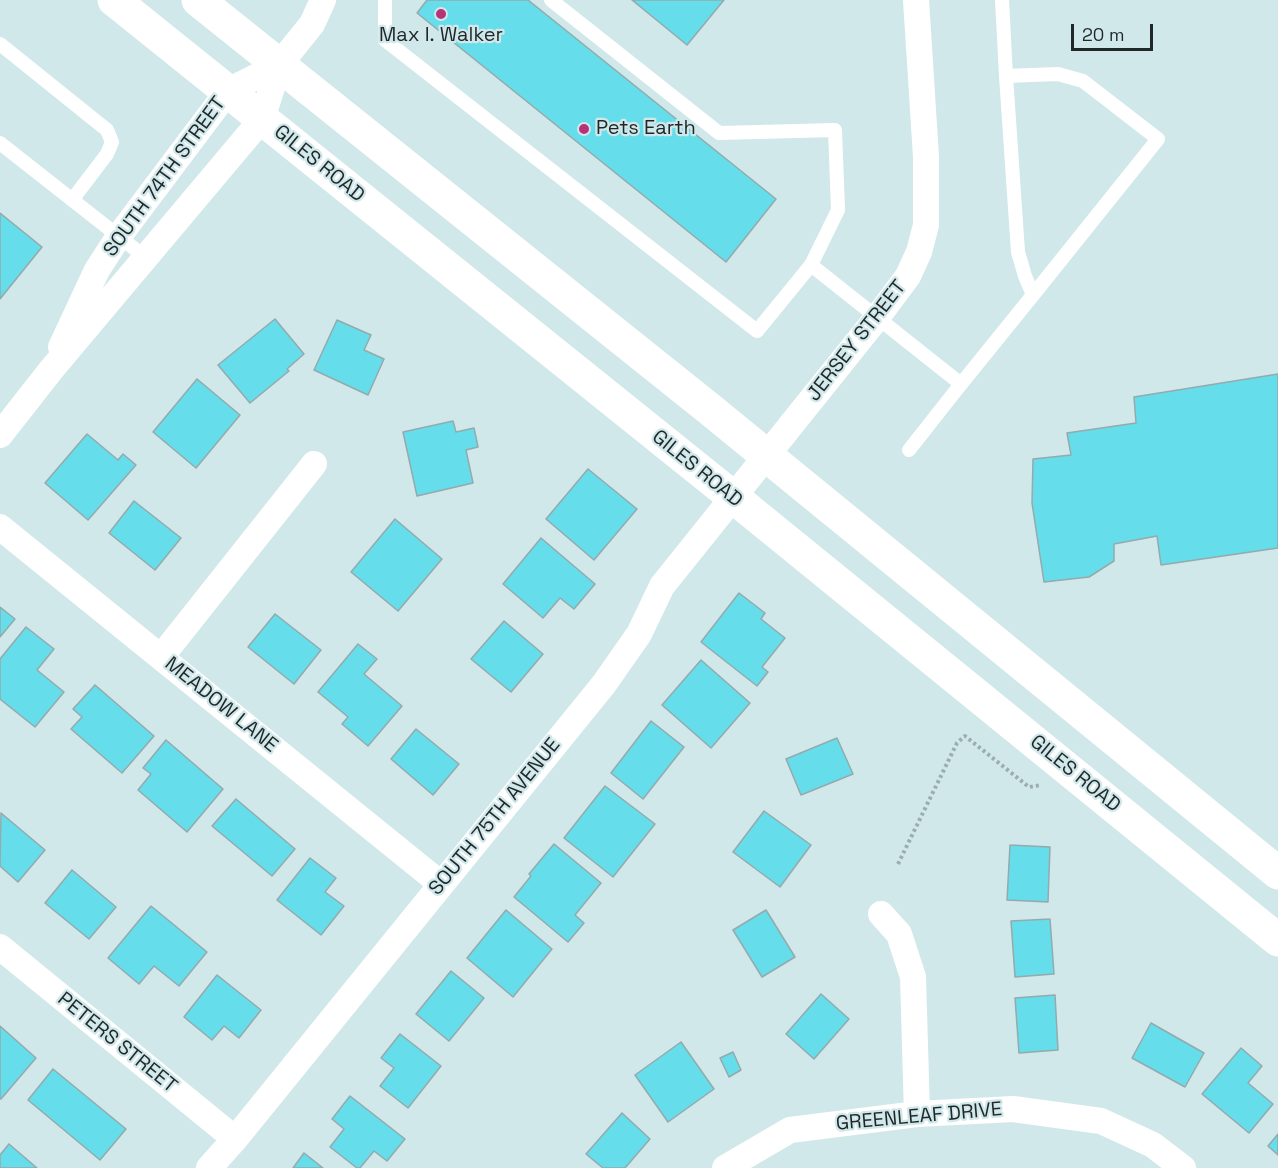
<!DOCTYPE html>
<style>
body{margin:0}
#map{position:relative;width:1278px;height:1168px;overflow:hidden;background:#d1e8eb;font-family:"Space Grotesk",sans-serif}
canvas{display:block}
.scale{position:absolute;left:1071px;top:24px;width:82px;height:27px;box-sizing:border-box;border:3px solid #1f2728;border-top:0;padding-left:8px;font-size:18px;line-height:21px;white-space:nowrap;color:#1f2728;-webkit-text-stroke:4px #d1e8eb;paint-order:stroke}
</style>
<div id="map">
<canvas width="1278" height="1168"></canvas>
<div class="scale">20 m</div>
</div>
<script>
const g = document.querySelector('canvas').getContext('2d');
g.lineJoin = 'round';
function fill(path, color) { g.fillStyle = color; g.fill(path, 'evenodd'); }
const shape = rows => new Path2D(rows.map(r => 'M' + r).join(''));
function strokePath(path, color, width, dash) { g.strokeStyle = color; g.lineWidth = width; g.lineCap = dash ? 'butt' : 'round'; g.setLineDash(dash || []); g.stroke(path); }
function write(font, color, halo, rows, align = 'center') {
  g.font = font + ' "Space Grotesk",sans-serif'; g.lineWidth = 4.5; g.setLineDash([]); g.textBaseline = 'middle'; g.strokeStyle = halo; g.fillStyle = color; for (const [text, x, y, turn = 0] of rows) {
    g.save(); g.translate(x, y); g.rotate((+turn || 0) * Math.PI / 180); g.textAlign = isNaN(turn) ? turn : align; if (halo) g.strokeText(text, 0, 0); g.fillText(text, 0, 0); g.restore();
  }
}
const building = shape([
 [427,0,528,0,776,199,726,262,417,13,427,0],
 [632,0,724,0,687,45,632,0],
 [0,213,42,247,0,299,0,213],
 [275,319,304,354,287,369,289,371,250,403,218,365,275,319],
 [337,320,371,335,364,350,384,359,368,395,314,370,337,320],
 [1278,374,1278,548,1161,565,1157,536,1114,544,1114,561,1089,577,1044,582,1032,503,1033,459,1071,455,1067,433,1136,423,1134,397,1278,374],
 [197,379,240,415,196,468,153,432,197,379],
 [453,421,456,432,474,428,478,447,466,450,473,483,417,496,403,432,453,421],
 [87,434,118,460,123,454,136,465,88,520,45,483,87,434],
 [588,469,637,509,594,560,546,519,588,469],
 [134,501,181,538,155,570,109,533,134,501],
 [395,519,442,559,398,611,351,572,395,519],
 [541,538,595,584,574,609,560,598,543,618,503,584,541,538],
 [739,593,765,613,761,619,785,638,762,667,768,672,757,686,701,642,739,593],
 [0,607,15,619,0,637,0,607],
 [275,614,321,650,294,684,248,647,275,614],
 [504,621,543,654,511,692,471,659,504,621],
 [26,627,54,649,37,670,64,692,35,727,0,699,0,659,26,627],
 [358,644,377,659,364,674,402,706,368,746,342,724,348,717,318,692,358,644],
 [701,660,750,703,711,748,662,705,701,660],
 [95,685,154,736,122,773,71,729,82,717,73,709,95,685],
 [651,721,684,747,643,799,611,773,651,721],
 [416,729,459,764,433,795,391,759,416,729],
 [837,738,853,774,801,795,786,759,837,738],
 [166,740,223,789,187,832,138,790,151,774,143,768,166,740],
 [605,786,655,824,613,877,564,838,605,786],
 [236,799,295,849,272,876,212,826,236,799],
 [764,811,811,845,780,887,733,852,764,811],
 [1,813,45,850,18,882,0,866,1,813],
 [554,844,601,883,575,915,584,923,568,942,514,897,531,876,529,874,554,844],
 [1010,845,1050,847,1048,902,1007,900,1010,845],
 [310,858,336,878,325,892,344,906,321,935,277,900,310,858],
 [72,870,116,907,89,939,45,903,72,870],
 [151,906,207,952,179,986,154,966,139,984,108,958,151,906],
 [506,910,552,949,513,997,467,958,506,910],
 [766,910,795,957,762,977,733,930,766,910],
 [1050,919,1054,974,1015,977,1011,921,1050,919],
 [451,971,484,998,449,1041,416,1014,451,971],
 [217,975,261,1010,239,1038,224,1026,212,1040,184,1017,217,975],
 [821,994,849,1019,814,1059,786,1034,821,994],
 [1055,995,1058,1050,1019,1053,1015,998,1055,995],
 [1151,1023,1204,1053,1185,1087,1132,1058,1151,1023],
 [0,1026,36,1058,1,1099,0,1099,0,1026],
 [400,1034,441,1066,408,1108,380,1086,394,1068,381,1058,400,1034],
 [681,1042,714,1089,668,1122,635,1075,681,1042],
 [1241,1048,1262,1066,1248,1083,1273,1104,1249,1133,1202,1094,1241,1048],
 [733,1052,741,1070,729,1077,720,1058,733,1052],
 [53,1069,126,1129,100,1160,28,1100,53,1069],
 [350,1096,405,1139,387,1161,374,1151,360,1168,357,1168,330,1147,344,1129,332,1119,350,1096],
 [622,1113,650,1139,625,1168,603,1168,586,1154,622,1113],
 [1278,1134,1278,1155,1268,1146,1278,1134],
 [9,1144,37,1168,0,1168,0,1155,9,1144],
 [304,1153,323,1168,293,1168,304,1153]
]);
fill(building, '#65ddea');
strokePath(building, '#94aaac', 1.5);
strokePath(shape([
 [898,864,957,743,965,736,1029,787,1041,785]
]), '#9badb0', 4, [3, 3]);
strokePath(shape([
 [385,0,385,40,757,331,811,265,961,384,909,450],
 [551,0,719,133,835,130,838,210,811,265],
 [1002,0,1006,76],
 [0,44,107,130,112,142,107,154,72,200],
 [0,143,145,257],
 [961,384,1033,295,1158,139,1083,81,1058,74,1006,76,1018,252,1025,276,1033,295]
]), '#fff', 14);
strokePath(shape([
 [61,347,97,270,119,236,228,91,279,65],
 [0,435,51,370,262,119,279,65,312,24,323,0],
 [0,527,441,884],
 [161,657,314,464],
 [881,914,899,934,913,977,917,1114],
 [0,947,235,1139],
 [209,1168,235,1139,604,684,639,634,662,586,876,319,908,276,919,252,926,225,926,157,916,0],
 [725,1168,790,1130,917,1114,1013,1109,1101,1121,1153,1145,1183,1168]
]), '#fff', 26);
strokePath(shape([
 [114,0,733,497,1278,940],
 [198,0,707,407,1278,873]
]), '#fff', 33);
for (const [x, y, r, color] of [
 [441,14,6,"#b73278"],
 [584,129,6,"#b73278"]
]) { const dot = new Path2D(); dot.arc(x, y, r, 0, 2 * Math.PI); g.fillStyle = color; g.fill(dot); strokePath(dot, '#d1e8eb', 2); }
write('20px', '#1f2728', '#d1e8eb', [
 ["Max I. Walker",441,36],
 ["Pets Earth",596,129,"left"]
]);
write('20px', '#1f2728', '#d1e8eb', [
 ["GILES ROAD",319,164,39],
 ["SOUTH 74TH STREET",165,177,-54],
 ["JERSEY STREET",857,341,-52],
 ["GILES ROAD",697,469,39],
 ["MEADOW LANE",221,705,39],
 ["GILES ROAD",1075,774,39],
 ["SOUTH 75TH AVENUE",495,817,-51],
 ["PETERS STREET",117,1043,39],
 ["GREENLEAF DRIVE",919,1117,-5]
]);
</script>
